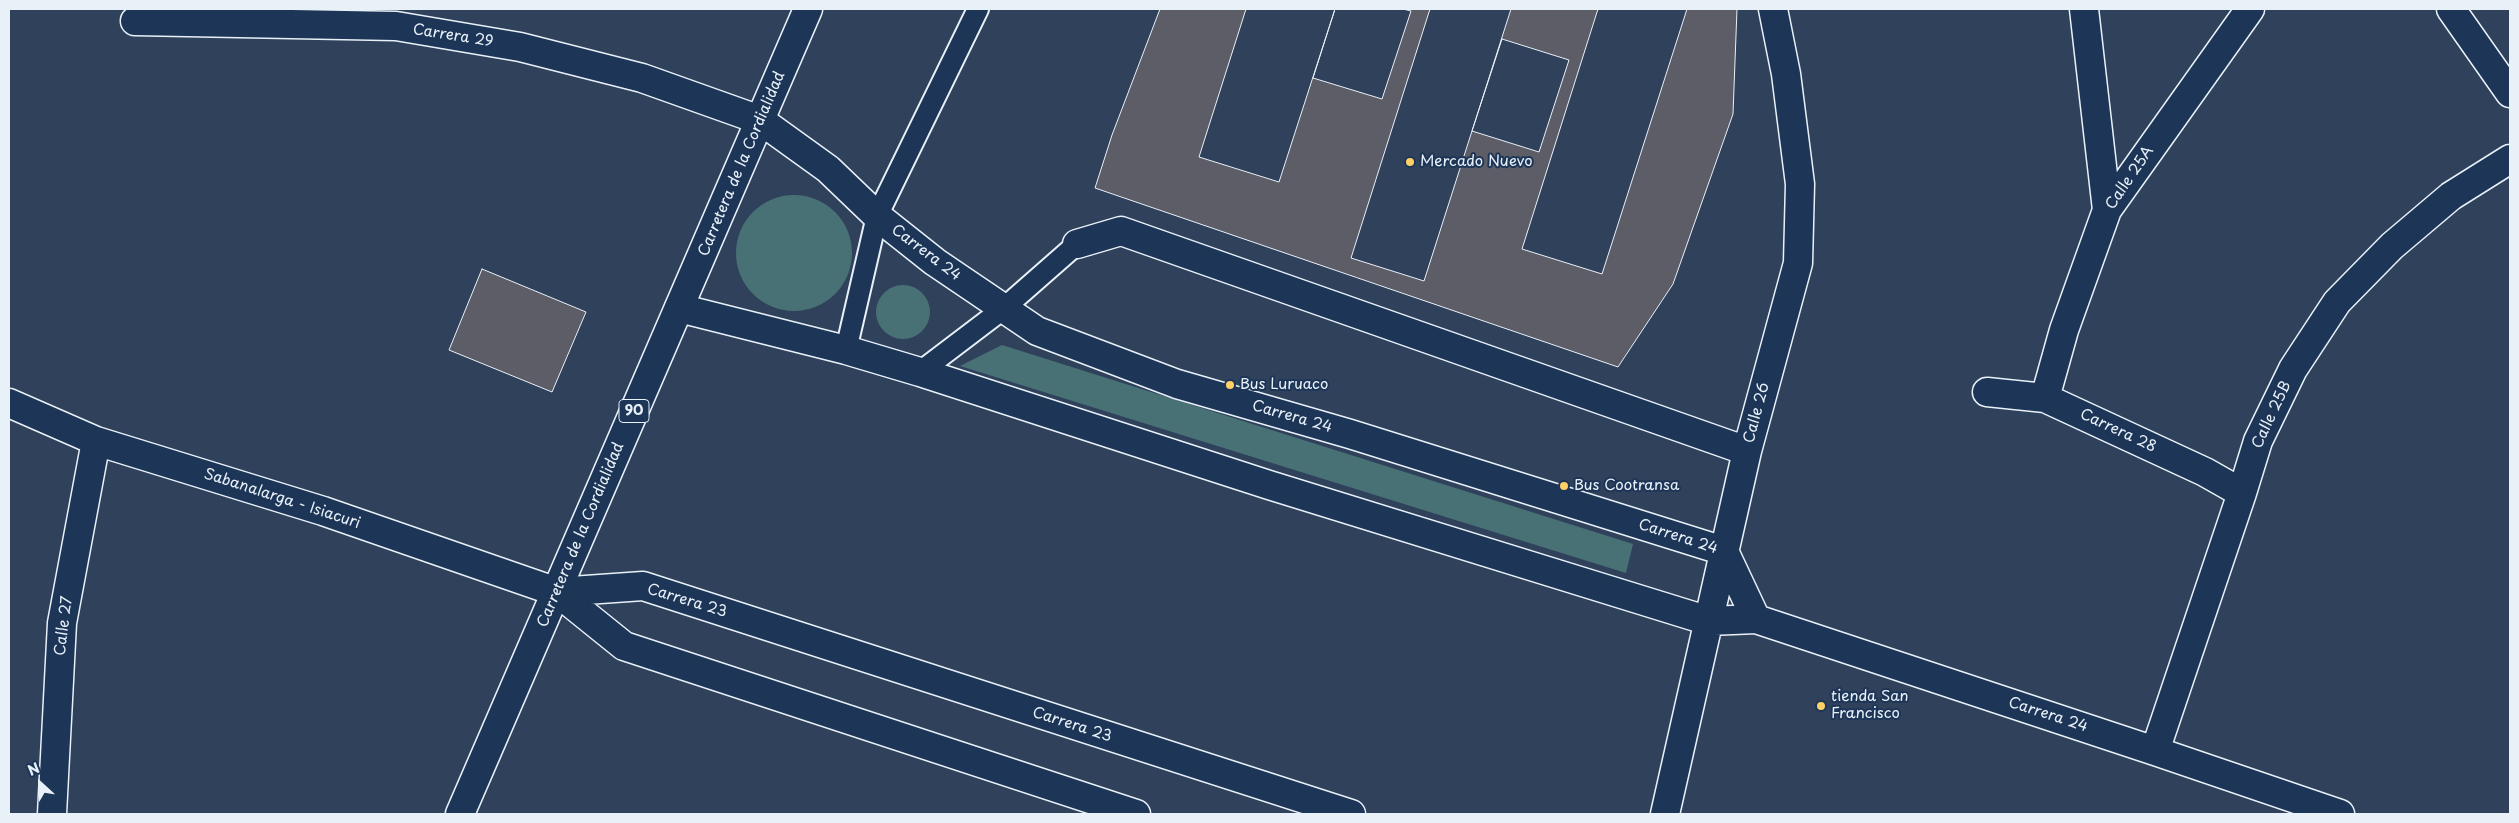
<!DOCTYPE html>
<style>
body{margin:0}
#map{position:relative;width:2519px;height:823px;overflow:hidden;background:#30415c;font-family:"Playpen Sans",sans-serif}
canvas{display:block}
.frame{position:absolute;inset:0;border:10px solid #e8f1f8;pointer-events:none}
.north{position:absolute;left:15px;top:758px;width:50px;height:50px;-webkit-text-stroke:4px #1d3557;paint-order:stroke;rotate:335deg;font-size:14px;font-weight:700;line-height:20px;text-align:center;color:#e8f1f8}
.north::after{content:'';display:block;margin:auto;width:18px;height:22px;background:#e8f1f8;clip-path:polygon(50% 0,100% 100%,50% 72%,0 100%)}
</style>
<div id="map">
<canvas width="2519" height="823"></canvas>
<div class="frame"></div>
<div class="north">N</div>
</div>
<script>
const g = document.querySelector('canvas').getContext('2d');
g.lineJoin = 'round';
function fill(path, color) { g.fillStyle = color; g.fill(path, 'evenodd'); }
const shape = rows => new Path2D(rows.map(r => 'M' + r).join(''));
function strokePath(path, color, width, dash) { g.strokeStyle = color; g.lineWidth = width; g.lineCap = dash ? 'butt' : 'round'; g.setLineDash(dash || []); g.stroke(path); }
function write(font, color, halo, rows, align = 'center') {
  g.font = font + ' "Playpen Sans",sans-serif'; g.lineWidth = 4; g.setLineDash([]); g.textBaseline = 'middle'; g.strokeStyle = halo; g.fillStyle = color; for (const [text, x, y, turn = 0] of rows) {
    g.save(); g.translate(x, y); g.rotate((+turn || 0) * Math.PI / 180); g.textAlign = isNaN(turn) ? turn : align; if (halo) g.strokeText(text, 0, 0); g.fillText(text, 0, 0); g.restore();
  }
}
fill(shape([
 '736 253a58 58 0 1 1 116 0a58 58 0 1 1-116 0Z',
 '876 312a27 27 0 1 1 54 0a27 27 0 1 1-54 0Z',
 [1002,345,1633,544,1626,573,960,366]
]), '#487175');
const building = shape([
 [1160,9,1737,9,1733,114,1673,284,1618,367,1095,188,1112,135,1160,9],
 [1246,9,1335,9,1279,182,1199,157,1246,9],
 [1335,9,1403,9,1411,11,1382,99,1313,78,1335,9],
 [1430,9,1511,9,1424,281,1351,258,1430,9],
 [1598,9,1687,9,1602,274,1522,249,1598,9],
 [1502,39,1569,60,1539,152,1472,131,1502,39],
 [482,269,586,312,552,392,449,350,482,269]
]);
fill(building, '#5d5d67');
strokePath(building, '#e8f1f8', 1);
const lane = shape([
 [846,350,877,216,978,9],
 [920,372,1003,309,1077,244]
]);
const street = shape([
 [2084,9,2107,210],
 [2451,9,2510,93],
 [135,21,396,26,520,47,642,78,760,120,828,169,877,216,935,262,1037,331,1177,384,1350,434,1724,551,1756,619],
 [1077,244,1121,231,1747,451],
 [679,308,846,350,920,372,1269,485,1709,621,1756,619,2155,751,2340,814],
 [1987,392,2045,398,2205,472,2242,493],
 [2045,398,2064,330,2107,210,2250,9],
 [9,403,96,441,323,511,557,592],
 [2155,751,2242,493,2258,441,2293,369,2337,302,2392,246,2451,196,2510,159],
 [52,814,62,623,96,441],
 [1665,814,1747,451,1798,263,1800,184,1786,74,1773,9]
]);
const secondary = shape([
 [557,592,643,586,1351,814],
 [557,592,624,646,1136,814]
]);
const highway = shape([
 [460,814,808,9]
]);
strokePath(lane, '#e8f1f8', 24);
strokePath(street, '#e8f1f8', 31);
strokePath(secondary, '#e8f1f8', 31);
strokePath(highway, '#e8f1f8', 31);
strokePath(lane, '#1d3557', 20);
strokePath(street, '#1d3557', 28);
strokePath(secondary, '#1d3557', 28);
strokePath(highway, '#1d3557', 28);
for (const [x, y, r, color] of [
 [1410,162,5,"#ffd166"],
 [1230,385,5,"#ffd166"],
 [1564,486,5,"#ffd166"],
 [1821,706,5,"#ffd166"]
]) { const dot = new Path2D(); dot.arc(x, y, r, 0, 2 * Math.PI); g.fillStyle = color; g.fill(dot); strokePath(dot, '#1d3557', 2); }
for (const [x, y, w] of [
 [634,411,30]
]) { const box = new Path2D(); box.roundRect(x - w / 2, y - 11.5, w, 23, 4); g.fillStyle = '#1d3557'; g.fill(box); strokePath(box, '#e8f1f8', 1); }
write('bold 14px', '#e8f1f8', null, [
 ["90",634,411]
]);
write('15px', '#e8f1f8', '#1d3557', [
 ["Carrera 29",453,36,9],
 ["Carretera de la Cordialidad",742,164,-67],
 ["Calle 25A",2130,178,-56],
 ["Carrera 24",926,253,37],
 ["Calle 26",1757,413,-75],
 ["Calle 25B",2272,415,-65],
 ["Carrera 24",1292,417,16],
 ["Carrera 28",2118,431,25],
 ["Sabanalarga - Isiacuri",282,499,18],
 ["Carretera de la Cordialidad",581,535,-67],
 ["Carrera 24",1678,537,18],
 ["Carrera 23",687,601,17],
 ["Calle 27",64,626,-83],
 ["Carrera 24",2048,715,18],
 ["Carrera 23",1072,725,18]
]);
write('15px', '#e8f1f8', '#1d3557', [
 ["Mercado Nuevo",1420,162],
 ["Bus Luruaco",1240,385],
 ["Bus Cootransa",1574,486],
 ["tienda San",1831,697],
 ["Francisco",1831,714]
], 'left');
</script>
